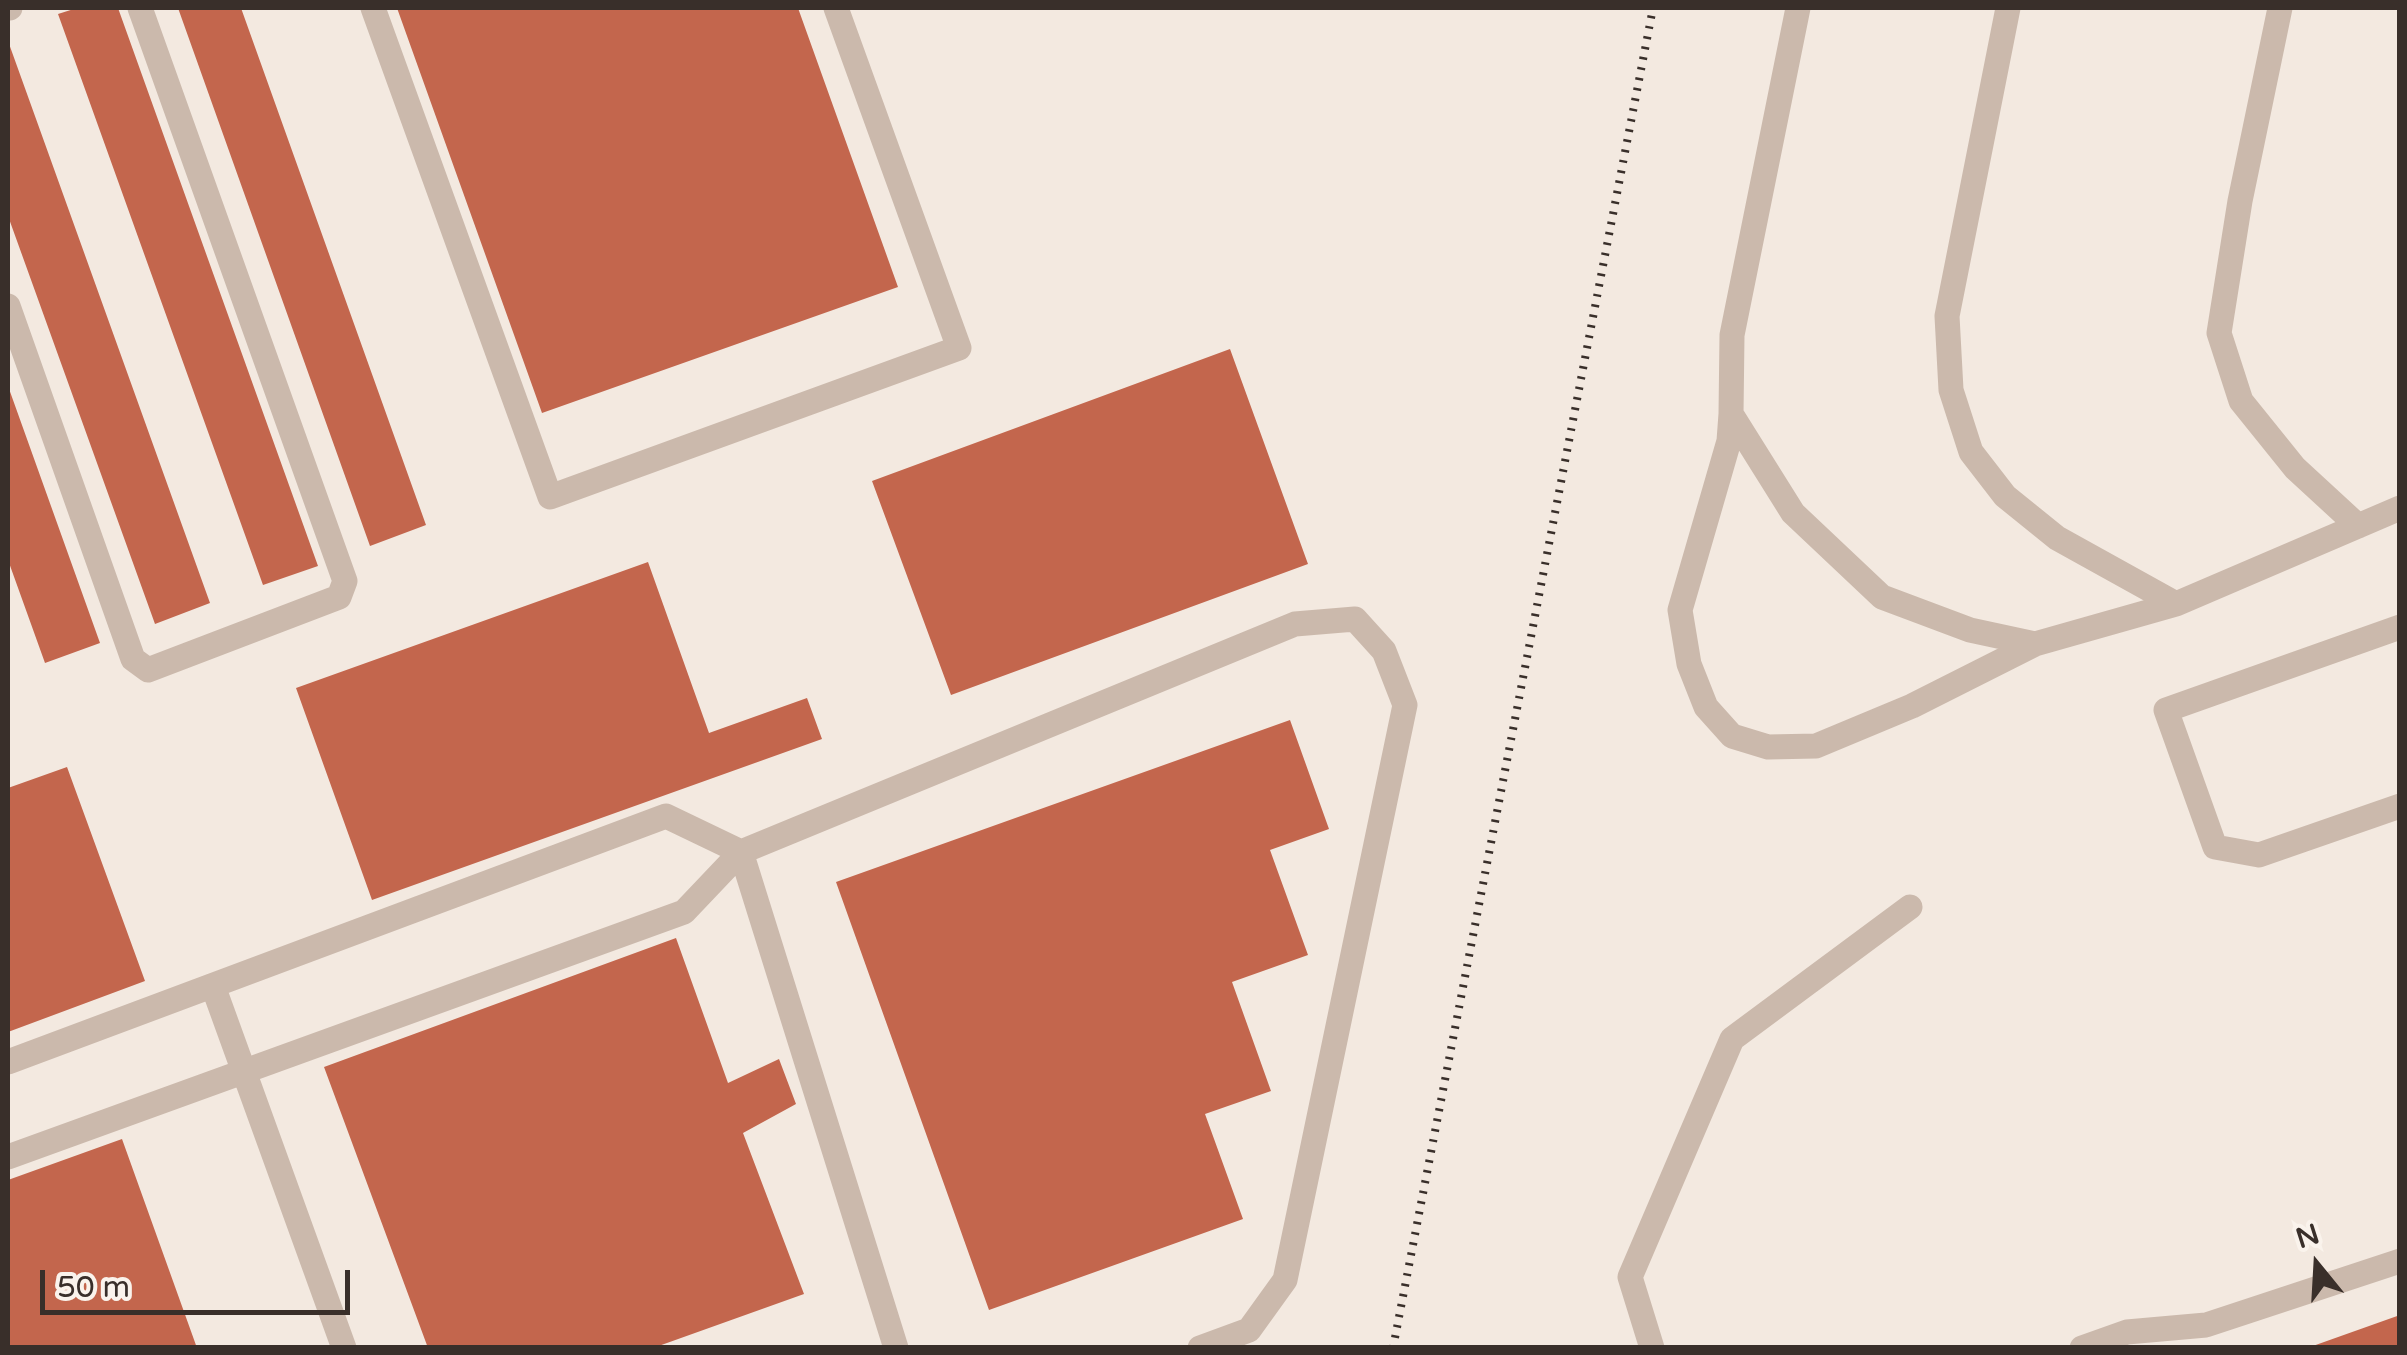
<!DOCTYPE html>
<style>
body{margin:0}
#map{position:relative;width:2407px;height:1355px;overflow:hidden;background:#f3e9e0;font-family:"Varela Round",sans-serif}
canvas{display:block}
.frame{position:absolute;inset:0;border:10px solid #392f2a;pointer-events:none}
.north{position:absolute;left:2267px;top:1215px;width:100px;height:100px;-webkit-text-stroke:8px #faf3ec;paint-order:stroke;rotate:342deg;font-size:28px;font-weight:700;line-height:40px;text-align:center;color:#392f2a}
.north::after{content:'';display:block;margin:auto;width:35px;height:45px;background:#392f2a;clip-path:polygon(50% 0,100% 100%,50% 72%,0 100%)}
.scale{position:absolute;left:40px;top:1270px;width:310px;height:45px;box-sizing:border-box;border:5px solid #392f2a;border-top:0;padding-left:12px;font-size:30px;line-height:35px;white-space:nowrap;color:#392f2a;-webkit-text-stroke:8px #faf3ec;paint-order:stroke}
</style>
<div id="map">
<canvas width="2407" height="1355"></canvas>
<div class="frame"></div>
<div class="north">N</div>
<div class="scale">50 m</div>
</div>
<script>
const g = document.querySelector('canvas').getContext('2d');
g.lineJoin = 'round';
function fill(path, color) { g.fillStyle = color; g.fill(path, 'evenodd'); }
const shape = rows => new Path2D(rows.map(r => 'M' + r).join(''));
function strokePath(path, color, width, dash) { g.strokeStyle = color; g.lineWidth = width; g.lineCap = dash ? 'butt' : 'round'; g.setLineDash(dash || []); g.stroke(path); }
fill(shape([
 [77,8,118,8,318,566,263,585,58,14],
 [178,8,241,8,426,525,370,546],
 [397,8,798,8,898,287,542,413],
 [8,41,210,603,155,624,8,216],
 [1230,349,1308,564,951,695,872,481],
 [8,386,100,643,45,663,8,560],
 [648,562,709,733,807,698,822,739,372,900,296,688],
 [1290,720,1329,829,1270,850,1308,955,1232,982,1271,1091,1205,1114,1243,1219,989,1310,836,882],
 [67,767,145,981,8,1032,8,788],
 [676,938,728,1083,779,1059,796,1104,743,1133,804,1294,653,1348,428,1348,324,1067],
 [122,1139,197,1348,8,1348,8,1180],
 [2400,1315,2400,1348,2310,1348,2310,1347]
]), '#c3664d');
strokePath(shape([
 [8,8,10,8],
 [373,8,550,497,959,348,836,8],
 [1798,8,1732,335,1731,414,1793,513,1882,597,1970,630,2035,644,2176,604,2400,508],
 [2008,8,1947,316,1951,390,1971,452,2005,496,2057,538,2176,604],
 [2280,8,2240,201,2219,333,2241,401,2295,468,2358,526],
 [8,306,133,659,148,670,339,597,345,581,140,8],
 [1731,414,1729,441,1680,610,1689,664,1706,707,1732,736,1768,747,1816,746,1912,706,2035,644],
 [2400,627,2166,710,2215,847,2259,855,2400,806],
 [213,986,344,1348],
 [8,1062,666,816,741,852,684,912,8,1157],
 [896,1348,741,852,1295,624,1355,619,1384,651,1405,705,1285,1280,1249,1330,1200,1348],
 [1652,1348,1630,1277,1732,1039,1910,907],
 [2082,1348,2127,1332,2206,1325,2400,1261]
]), '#cbb9ac', 25);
strokePath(shape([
 [1393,1348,1653,8]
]), '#392f2a', 8, [2.5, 8]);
</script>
